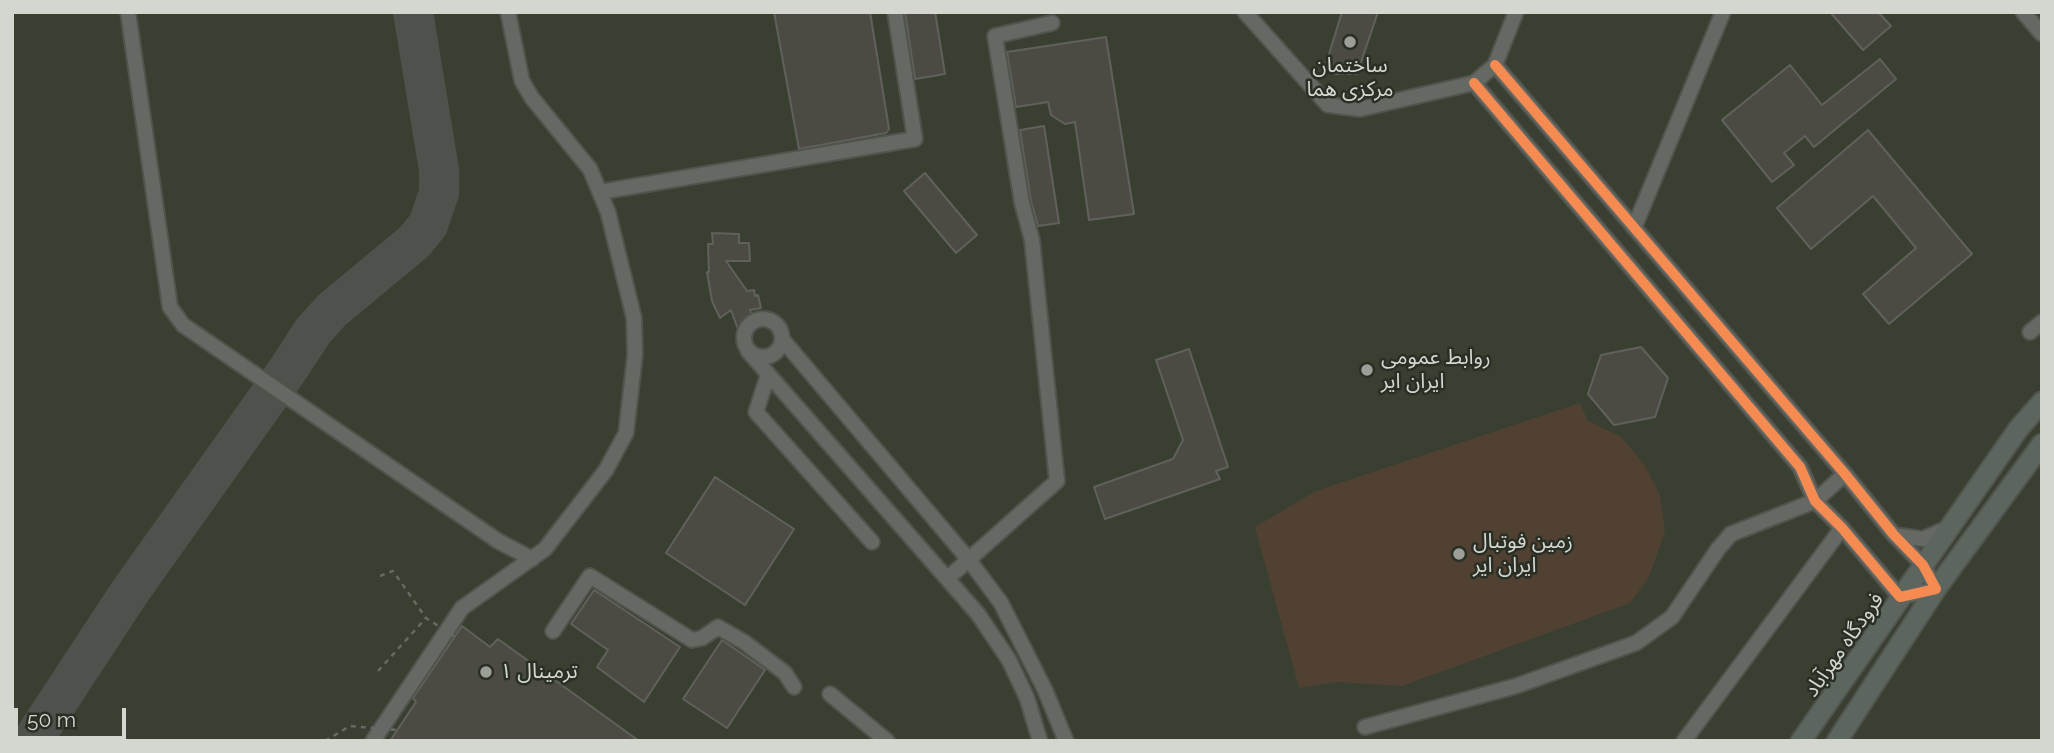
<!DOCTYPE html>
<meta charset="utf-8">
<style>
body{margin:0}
#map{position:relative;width:2054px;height:753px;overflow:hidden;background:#343731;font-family:Raleway,sans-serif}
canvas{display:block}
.frame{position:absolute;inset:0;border:14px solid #d4d7d0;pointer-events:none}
.scale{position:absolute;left:14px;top:708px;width:112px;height:32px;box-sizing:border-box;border:4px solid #d4d7d0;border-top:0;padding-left:9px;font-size:21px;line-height:24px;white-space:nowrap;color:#d4d7d0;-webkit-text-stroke:5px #2a2f25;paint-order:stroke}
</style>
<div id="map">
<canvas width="2054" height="753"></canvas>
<div class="frame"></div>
<div class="scale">50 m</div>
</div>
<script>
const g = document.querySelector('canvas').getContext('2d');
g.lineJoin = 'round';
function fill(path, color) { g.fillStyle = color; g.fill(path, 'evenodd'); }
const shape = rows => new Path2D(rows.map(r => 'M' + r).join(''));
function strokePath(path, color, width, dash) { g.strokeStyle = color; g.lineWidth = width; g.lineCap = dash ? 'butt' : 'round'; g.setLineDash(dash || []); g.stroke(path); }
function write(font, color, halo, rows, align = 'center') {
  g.font = font + ' Raleway,"Noto Sans Arabic",sans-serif'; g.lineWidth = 5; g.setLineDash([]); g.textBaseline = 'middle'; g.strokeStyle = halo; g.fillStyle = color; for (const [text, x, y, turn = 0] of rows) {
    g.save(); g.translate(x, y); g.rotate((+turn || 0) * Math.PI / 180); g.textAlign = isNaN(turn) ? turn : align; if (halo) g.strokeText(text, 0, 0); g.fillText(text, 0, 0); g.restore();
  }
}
fill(shape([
 [12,12,2042,12,2042,741,12,741]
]), '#394031');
fill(shape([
 [1580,403,1588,421,1621,437,1644,464,1660,495,1665,531,1649,577,1630,603,1402,686,1336,682,1299,688,1255,527,1316,491]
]), '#514133');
strokePath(shape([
 [32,741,129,593,289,368,313,331,332,310,414,242,428,225,439,193,439,170,413,12]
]), '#4e514c', 40);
const building = shape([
 [774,12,870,12,889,129,886,133,799,149,774,12],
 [905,12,935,12,945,74,915,79,905,12],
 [1342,12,1378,12,1357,74,1334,74,1326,64,1342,12],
 [1830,12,1878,12,1891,26,1863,50,1830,12],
 [1106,37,1134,214,1089,220,1075,122,1065,124,1051,115,1048,102,1016,107,1007,52,1106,37],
 [1880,59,1896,79,1814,147,1805,136,1784,153,1794,165,1772,182,1722,120,1790,65,1822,105,1880,59],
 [1044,126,1059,223,1038,226,1031,201,1020,130,1044,126],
 [1868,130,1972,254,1889,324,1863,294,1916,248,1873,196,1811,249,1777,208,1868,130],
 [925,173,977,235,956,253,904,191,925,173],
 [712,233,739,234,739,243,749,243,750,261,726,261,747,291,754,290,755,296,758,295,761,308,750,310,752,316,739,332,731,310,720,318,712,301,707,272,709,272,708,244,713,244,712,233],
 [1641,347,1668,378,1655,417,1614,425,1588,394,1601,355,1641,347],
 [1189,349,1228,467,1216,471,1220,479,1105,519,1094,487,1173,459,1183,440,1156,360,1189,349],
 [715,477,794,529,745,605,666,553,715,477],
 [594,590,680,647,644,702,597,667,608,650,571,624,594,590],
 [462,626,490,647,498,639,639,741,390,741,416,702,413,698,462,626],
 [722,640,765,670,727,728,683,699,722,640]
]);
fill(building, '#4b4b43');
strokePath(building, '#61615c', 2);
const minor = shape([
 [128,12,170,307,183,325,498,541,532,559],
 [1245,12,1328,105,1360,109,1474,83,1495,65,1516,12],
 [2023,12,2042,34],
 [1474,83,1800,467,1815,501,1842,528,1900,597,1936,589,1923,565,1894,535,1845,474,1495,65],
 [600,192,915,139,895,12],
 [1634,228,1723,12],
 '744 338a19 19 0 1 1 38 0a19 19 0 1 1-38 0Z',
 [2030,332,2042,322],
 [782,339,969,560,1001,603,1045,690,1066,741],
 [748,351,978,614,1009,660,1027,698,1040,741],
 [768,375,756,412,872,542],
 [1894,535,1923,539,1948,528],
 [948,578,1057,481,1032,240,1022,203,995,36,1052,23],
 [553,631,590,576,692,640,702,638,718,627,744,642,785,673,794,687],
 [830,694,887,741],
 [1365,727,1516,686,1636,643,1672,617,1718,549,1731,534,1815,501,1845,474],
 [373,741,462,608,545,549,606,470,626,433,635,355,634,318,608,212,590,169,532,98,522,81,508,12],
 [1684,741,1842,528]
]);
const major = shape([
 [1801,741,2019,428,2042,402],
 [1837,741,1936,589,2042,444]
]);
strokePath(minor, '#51534d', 18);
strokePath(major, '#51534d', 23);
strokePath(shape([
 [378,671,426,618]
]), '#676965', 2.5, [5, 5]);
strokePath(minor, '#666864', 14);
strokePath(major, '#5c665f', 19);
strokePath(shape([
 [380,576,393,571,426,618,454,636],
 [325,741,350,726,398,730]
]), '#676965', 2.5, [5, 5]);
strokePath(shape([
 [1474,83,1800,467,1815,501,1842,528,1900,597,1936,589,1923,565,1894,535,1845,474,1495,65]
]), '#f68b52', 10);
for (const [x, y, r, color] of [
 [1350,42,7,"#9c9f98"],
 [1367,370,7,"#9c9f98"],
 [1459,554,7,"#9c9f98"],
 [486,672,7,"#9c9f98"]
]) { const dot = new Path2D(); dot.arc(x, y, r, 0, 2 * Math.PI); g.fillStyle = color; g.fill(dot); strokePath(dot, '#2a2f25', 2.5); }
write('21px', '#d4d7d0', '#2a2f25', [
 ["ساختمان",1350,66,"center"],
 ["مرکزی هما",1350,90,"center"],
 ["روابط عمومی",1381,358],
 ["ایران ایر",1381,382],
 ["زمین فوتبال",1473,542],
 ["ایران ایر",1473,566],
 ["ترمینال ۱",500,672]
], 'left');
write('21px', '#d4d7d0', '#2a2f25', [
 ["فرودگاه مهرآباد",1844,645,-55]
]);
</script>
